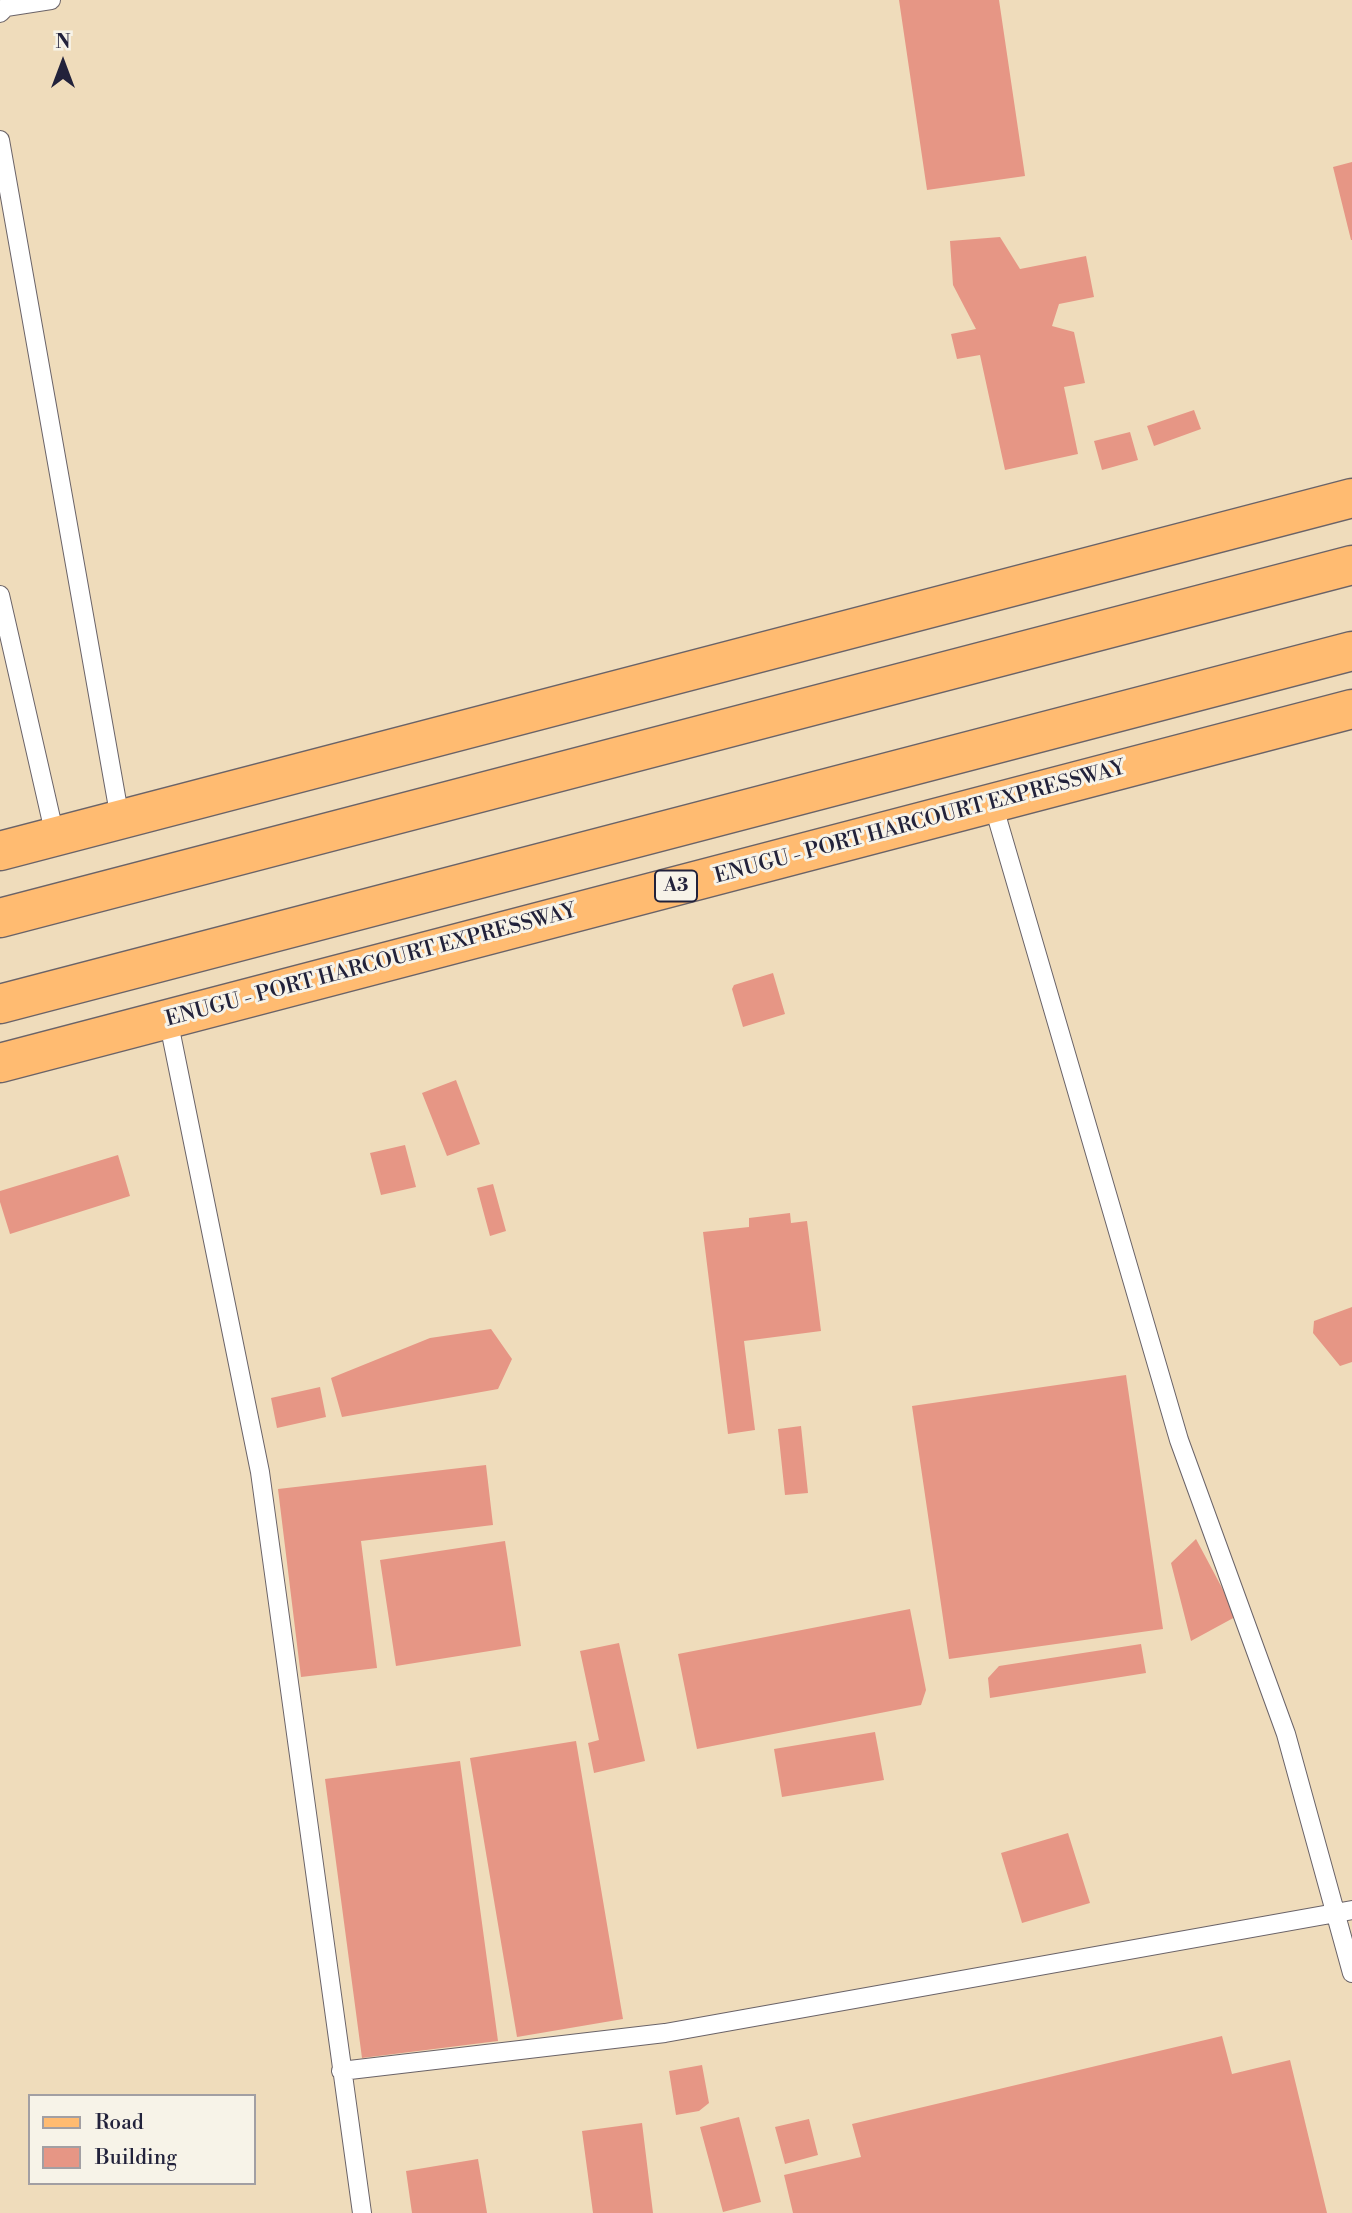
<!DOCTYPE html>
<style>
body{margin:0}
#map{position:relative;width:1352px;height:2213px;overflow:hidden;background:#efdcbb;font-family:"Libre Bodoni",serif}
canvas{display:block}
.legend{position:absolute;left:28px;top:2094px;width:228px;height:91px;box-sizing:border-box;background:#f7f3e8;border:2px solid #a29fa3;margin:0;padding:9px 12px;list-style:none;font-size:21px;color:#22223b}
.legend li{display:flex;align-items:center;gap:14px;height:35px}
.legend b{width:35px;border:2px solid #a29fa3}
.north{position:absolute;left:28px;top:28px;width:70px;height:70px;-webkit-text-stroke:5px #f7f3e8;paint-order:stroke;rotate:0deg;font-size:19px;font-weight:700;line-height:28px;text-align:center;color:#22223b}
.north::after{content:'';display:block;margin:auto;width:24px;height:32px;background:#22223b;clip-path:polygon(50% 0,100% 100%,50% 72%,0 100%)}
</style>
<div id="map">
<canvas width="1352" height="2213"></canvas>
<ul class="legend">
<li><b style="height:9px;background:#ffbb71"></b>Road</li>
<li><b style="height:19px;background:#e69685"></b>Building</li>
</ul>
<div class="north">N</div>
</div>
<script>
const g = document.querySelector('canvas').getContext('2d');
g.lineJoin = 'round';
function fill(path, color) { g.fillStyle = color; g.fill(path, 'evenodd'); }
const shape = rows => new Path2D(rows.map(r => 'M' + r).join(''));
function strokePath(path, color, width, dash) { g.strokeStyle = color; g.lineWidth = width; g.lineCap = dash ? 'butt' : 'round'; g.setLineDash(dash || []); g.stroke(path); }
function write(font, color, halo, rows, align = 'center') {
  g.font = font + ' "Libre Bodoni",serif'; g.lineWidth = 6; g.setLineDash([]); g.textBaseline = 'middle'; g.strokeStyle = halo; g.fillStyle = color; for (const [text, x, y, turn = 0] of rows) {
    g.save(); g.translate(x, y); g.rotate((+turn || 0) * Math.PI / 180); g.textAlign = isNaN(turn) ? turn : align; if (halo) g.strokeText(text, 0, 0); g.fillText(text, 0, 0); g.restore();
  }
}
fill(shape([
 [899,0,999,0,1025,176,927,190],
 [1352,162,1352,240,1351,240,1333,167],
 [1000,237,1020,269,1086,256,1094,297,1059,304,1052,326,1074,332,1085,383,1064,387,1078,454,1005,470,980,355,957,359,951,334,976,329,953,285,950,241],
 [1194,410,1201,429,1154,446,1147,426],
 [1130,432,1138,460,1102,470,1094,441],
 [773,973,785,1014,743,1027,732,989,734,985],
 [456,1080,480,1144,447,1156,422,1093],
 [405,1145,416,1187,381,1195,370,1153],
 [118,1155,130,1196,10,1234,0,1202,0,1191],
 [493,1184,506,1231,490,1236,477,1188],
 [790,1213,791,1223,807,1221,821,1331,744,1341,755,1430,728,1434,703,1232,749,1227,749,1218],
 [1352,1307,1352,1362,1340,1366,1313,1333,1314,1321],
 [491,1329,512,1359,498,1389,342,1417,331,1378,430,1338],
 [1126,1375,1163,1629,949,1659,912,1406],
 [320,1387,326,1417,277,1428,271,1398],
 [801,1426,808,1493,785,1495,778,1429],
 [486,1465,493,1525,361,1541,377,1668,301,1677,278,1489],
 [1196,1539,1237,1616,1191,1641,1171,1563],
 [505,1541,521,1646,396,1666,380,1560],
 [910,1609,926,1690,921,1705,697,1749,678,1654],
 [619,1643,645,1761,594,1773,588,1743,599,1740,580,1651],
 [1141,1644,1146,1673,990,1698,988,1678,999,1666],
 [875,1732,884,1780,782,1797,774,1749],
 [576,1741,623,2019,517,2037,470,1758],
 [460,1761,498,2041,362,2058,325,1779],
 [1068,1833,1090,1903,1022,1923,1001,1853],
 [1222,2036,1232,2074,1290,2060,1327,2213,793,2213,784,2175,861,2157,852,2124],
 [702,2065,709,2103,699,2111,676,2115,669,2071],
 [739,2117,761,2202,723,2212,700,2127],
 [809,2119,818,2155,785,2164,775,2127],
 [642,2123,653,2213,593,2213,582,2131],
 [478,2159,487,2213,412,2213,406,2171]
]), '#e69685');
const service = shape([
 [0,13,6,7,51,0],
 [0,140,120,819],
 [0,595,55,836],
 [993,804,1179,1440,1286,1734,1352,1973],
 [168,1019,260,1472,362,2213],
 [341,2071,665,2033,1352,1910]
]);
const primary = shape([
 [0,851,1352,498],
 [0,1063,1352,709]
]);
const trunk = shape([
 [0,918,1352,565],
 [0,1004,1352,651]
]);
strokePath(service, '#6a6368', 20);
strokePath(primary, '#6a6368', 41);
strokePath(trunk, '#6a6368', 41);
strokePath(service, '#fff', 18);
strokePath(primary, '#ffbb71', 38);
strokePath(trunk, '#ffbb71', 38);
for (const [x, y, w] of [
 [676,886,42]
]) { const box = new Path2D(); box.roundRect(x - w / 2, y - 15.5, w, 31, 5); g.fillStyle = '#f7f3e8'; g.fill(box); strokePath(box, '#22223b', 2); }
write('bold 19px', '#22223b', null, [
 ["A3",676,886]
]);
write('21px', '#22223b', '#f7f3e8', [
 ["ENUGU - PORT HARCOURT EXPRESSWAY",920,823,-15],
 ["ENUGU - PORT HARCOURT EXPRESSWAY",371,966,-15]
]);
</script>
